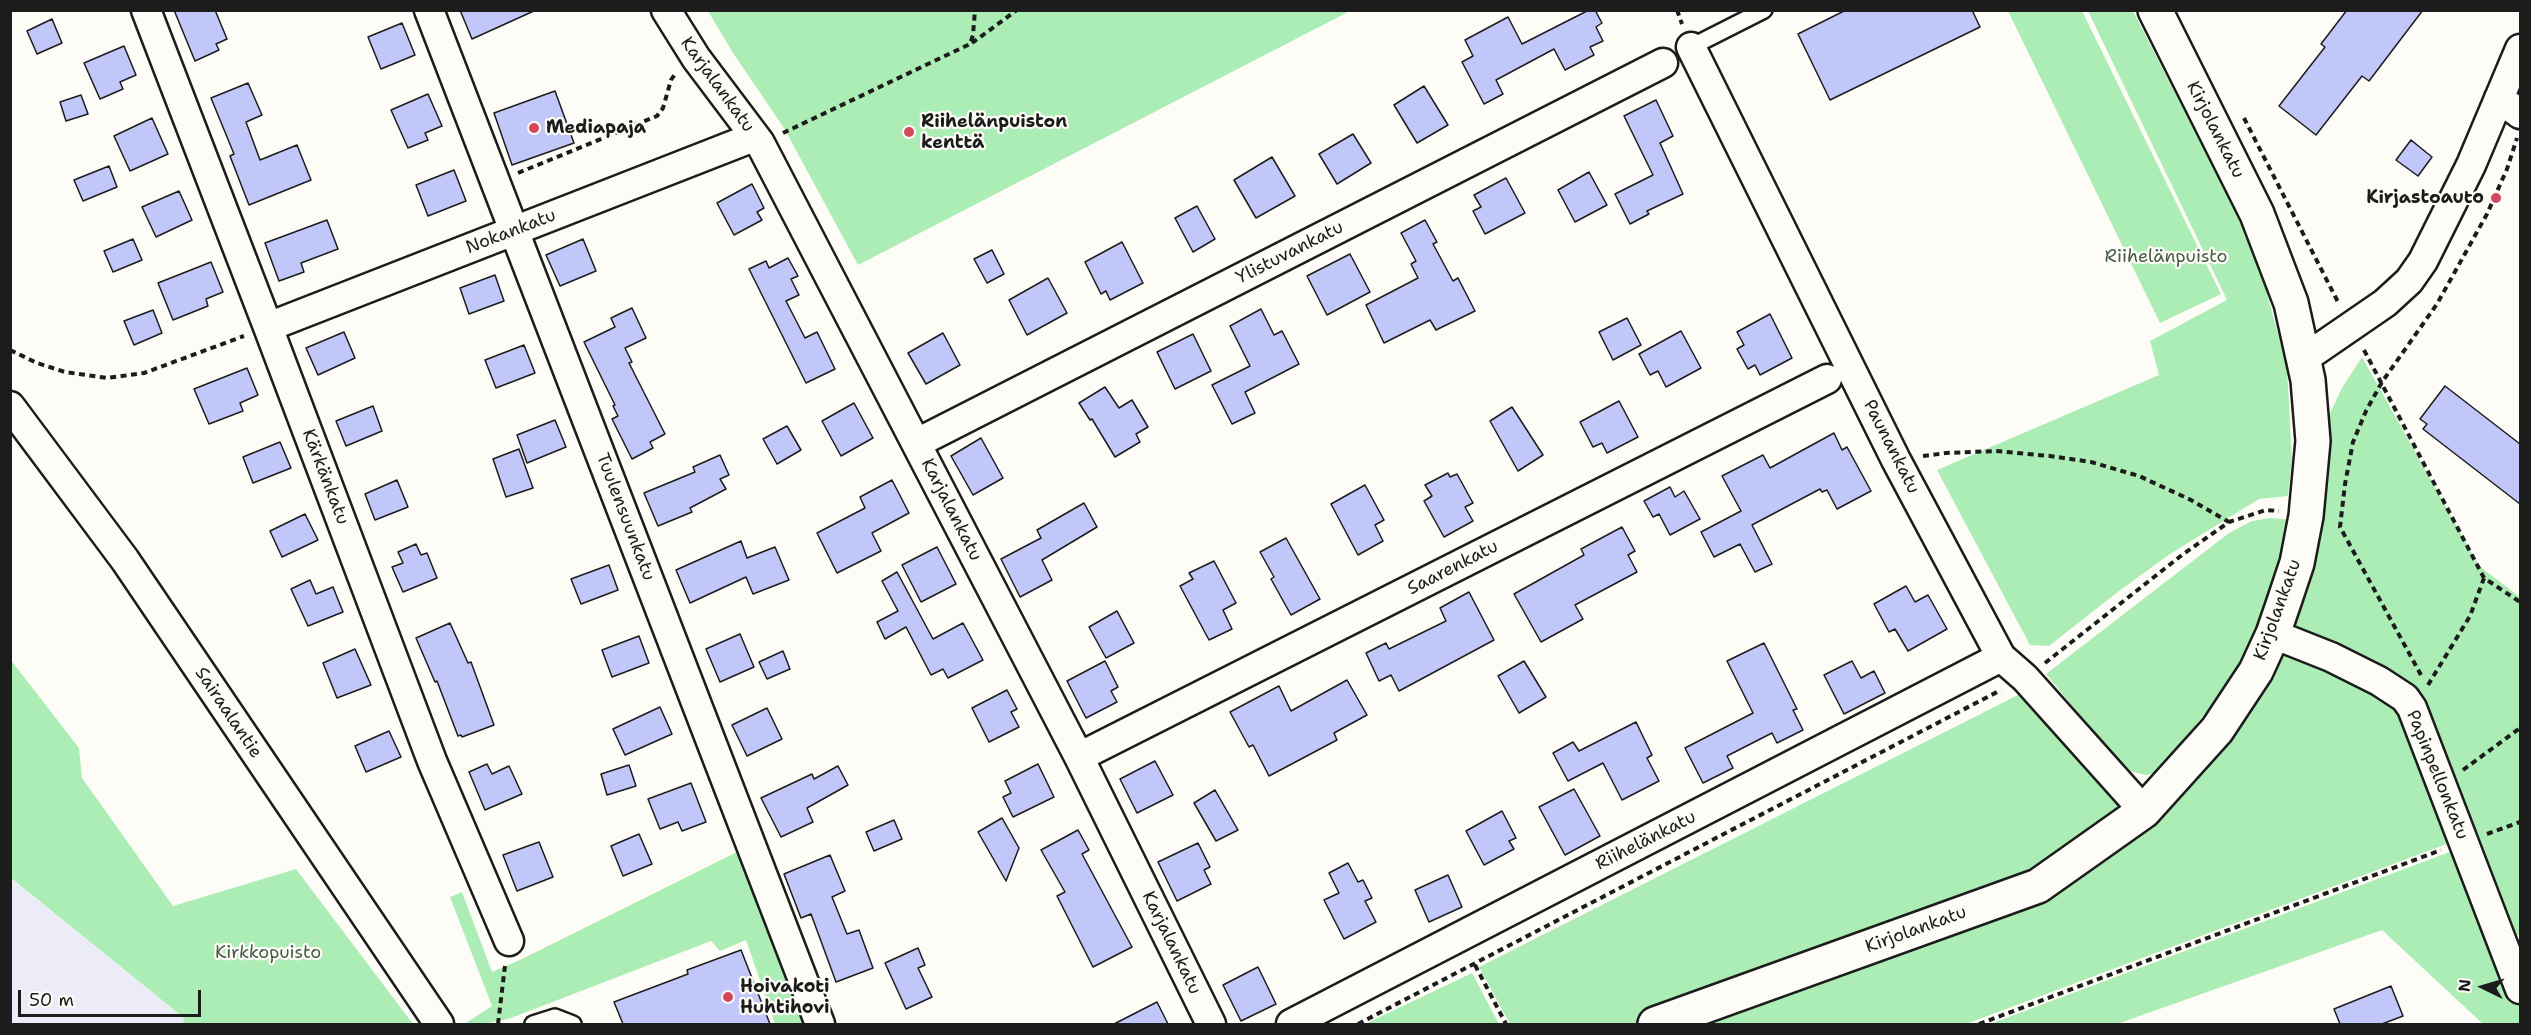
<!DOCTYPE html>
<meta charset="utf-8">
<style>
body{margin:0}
#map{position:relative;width:2531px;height:1035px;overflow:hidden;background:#fdfcf7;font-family:"Shantell Sans",sans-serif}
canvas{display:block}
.frame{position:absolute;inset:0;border:12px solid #1c1c1c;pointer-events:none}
.north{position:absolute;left:2453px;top:957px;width:60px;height:60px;-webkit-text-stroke:4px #fdfcf7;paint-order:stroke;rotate:275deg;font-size:16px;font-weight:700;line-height:24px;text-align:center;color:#1c1c1c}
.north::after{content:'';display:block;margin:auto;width:21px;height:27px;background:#1c1c1c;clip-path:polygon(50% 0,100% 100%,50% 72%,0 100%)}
.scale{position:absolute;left:18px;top:990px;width:183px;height:27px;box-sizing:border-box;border:3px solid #1c1c1c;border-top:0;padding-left:8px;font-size:18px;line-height:21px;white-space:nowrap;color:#1c1c1c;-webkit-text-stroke:4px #fdfcf7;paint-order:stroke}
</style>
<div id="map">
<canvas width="2531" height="1035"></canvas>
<div class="frame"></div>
<div class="north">N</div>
<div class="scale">50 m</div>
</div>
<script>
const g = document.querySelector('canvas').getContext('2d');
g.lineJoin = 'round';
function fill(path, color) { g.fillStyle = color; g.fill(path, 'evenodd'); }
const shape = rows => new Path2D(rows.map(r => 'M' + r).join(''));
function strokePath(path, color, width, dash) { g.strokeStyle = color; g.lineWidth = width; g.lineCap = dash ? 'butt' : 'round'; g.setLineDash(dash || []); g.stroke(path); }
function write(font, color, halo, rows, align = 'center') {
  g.font = font + ' "Shantell Sans",sans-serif'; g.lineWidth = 4.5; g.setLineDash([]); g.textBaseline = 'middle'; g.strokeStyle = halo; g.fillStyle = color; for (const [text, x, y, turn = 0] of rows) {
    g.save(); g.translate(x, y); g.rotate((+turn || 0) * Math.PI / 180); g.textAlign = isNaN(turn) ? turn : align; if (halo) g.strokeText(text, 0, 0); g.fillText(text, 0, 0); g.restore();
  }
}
fill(shape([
 [10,878,185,1019,183,1024,11,1024]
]), '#ebecf8');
fill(shape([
 [708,11,1350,11,858,265,784,128,733,53],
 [2008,11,2082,11,2221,294,2160,323],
 [2088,11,2133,11,2235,209,2265,286,2287,368,2292,459,2288,496,2259,499,2170,554,2119,591,2049,646,2030,645,1937,470,2159,375,2150,341,2227,300],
 [2362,357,2479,566,2520,597,2520,934,2507,940,2414,693,2279,634,2317,441,2342,388],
 [2270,518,2285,519,2289,526,2278,573,2257,636,2235,675,2159,772,2146,775,2133,772,2119,763,2046,674,2229,533,2252,521],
 [2288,643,2406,705,2460,839,1966,1024,1670,1024,2039,890,2162,808,2262,695],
 [10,659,79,748,82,778,173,906,296,869,413,1024,183,1024,184,1018,11,878],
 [2026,691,2133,809,2036,882,1643,1024,1510,1024,1479,967],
 [2463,847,2520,996,2520,1024,2483,1024,2382,930,2117,1024,1990,1024],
 [743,849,812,1024,775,1024,746,940,720,951,711,941,511,1018,484,1024,466,1023,492,1006,450,897,462,892,492,972,522,959],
 [1472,973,1499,1024,1365,1024]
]), '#acedb5');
const building = shape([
 [174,10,215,10,227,39,216,44,219,50,195,61,174,10],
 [460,10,536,10,472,39,460,10],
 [1589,10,1595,10,1602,23,1596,27,1603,41,1590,47,1594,55,1565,70,1554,49,1496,80,1503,94,1484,104,1462,62,1473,56,1465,40,1508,17,1522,44,1589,10],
 [1846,10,1972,10,1980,27,1830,100,1798,34,1846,10],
 [2347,10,2423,10,2369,81,2362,76,2316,135,2279,106,2325,47,2321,44,2347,10],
 [52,19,62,43,37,54,27,31,52,19],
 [402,23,415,55,381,69,368,37,402,23],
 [124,46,136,75,120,82,123,89,100,99,84,63,124,46],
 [248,83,262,115,246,122,260,160,297,145,311,180,249,205,230,156,234,154,211,98,248,83],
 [1424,86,1448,125,1417,143,1394,105,1424,86],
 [555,91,574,143,512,165,494,113,555,91],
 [428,94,442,126,425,133,428,140,408,148,391,110,428,94],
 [81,95,88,114,66,121,60,102,81,95],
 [1656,100,1673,136,1660,143,1683,194,1647,211,1649,214,1630,224,1615,194,1653,175,1624,116,1656,100],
 [152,118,168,154,130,171,114,136,152,118],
 [1353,134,1371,163,1337,184,1319,154,1353,134],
 [2411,140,2432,157,2418,176,2396,160,2411,140],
 [1272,157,1295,196,1256,218,1234,180,1272,157],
 [109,166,117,187,83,201,74,180,109,166],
 [454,170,466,201,428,216,416,185,454,170],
 [1589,172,1607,205,1575,222,1558,190,1589,172],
 [1506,178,1525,213,1485,234,1473,211,1481,207,1474,195,1506,178],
 [752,184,764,208,757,212,762,220,734,235,717,203,752,184],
 [179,191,192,220,156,237,142,207,179,191],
 [1197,206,1215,239,1193,252,1175,218,1197,206],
 [327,220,338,249,301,263,304,272,279,281,265,243,327,220],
 [1425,220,1437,242,1433,244,1453,281,1458,278,1475,311,1436,330,1430,320,1384,343,1366,305,1418,278,1411,264,1416,261,1401,233,1425,220],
 [133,239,142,260,113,272,104,251,133,239],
 [583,239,596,271,560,286,546,255,583,239],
 [1122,242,1143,283,1110,300,1106,291,1101,294,1085,262,1122,242],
 [992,250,1004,274,987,283,974,259,992,250],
 [1350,254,1370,292,1327,315,1307,276,1350,254],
 [788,258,798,276,791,279,799,295,786,301,805,338,817,332,835,369,806,383,749,269,766,261,769,268,788,258],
 [211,262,223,292,206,299,208,306,173,320,158,283,211,262],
 [495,275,504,301,469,314,460,288,495,275],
 [1048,278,1067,313,1027,335,1009,300,1048,278],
 [632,308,646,338,625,348,632,362,629,363,665,434,650,442,653,448,632,459,612,419,618,416,613,406,615,405,584,342,615,327,611,318,632,308],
 [1261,309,1274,335,1282,331,1299,364,1245,392,1255,413,1232,424,1212,385,1250,366,1230,326,1261,309],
 [153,310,162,333,134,345,124,321,153,310],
 [1770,314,1792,358,1760,375,1755,365,1748,369,1737,349,1744,345,1737,332,1770,314],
 [1627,318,1641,345,1613,360,1599,332,1627,318],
 [1681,331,1701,368,1666,387,1658,371,1650,375,1639,354,1681,331],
 [344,332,355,358,318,375,306,348,344,332],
 [943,333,960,365,926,384,908,353,943,333],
 [1193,334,1211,371,1175,389,1157,352,1193,334],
 [524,345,535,373,496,388,485,360,524,345],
 [247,368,258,395,240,403,243,411,209,424,194,389,247,368],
 [2445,386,2520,444,2520,504,2423,429,2427,424,2420,419,2445,386],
 [1105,387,1119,408,1132,400,1148,427,1136,434,1140,442,1115,457,1092,419,1090,420,1079,403,1105,387],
 [1619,401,1638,437,1607,453,1602,443,1593,447,1580,422,1619,401],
 [854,403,873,438,841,456,822,421,854,403],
 [373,406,382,431,346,446,336,421,373,406],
 [1512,407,1543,455,1518,471,1490,421,1512,407],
 [555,420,566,447,527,463,517,435,555,420],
 [787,426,801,450,777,464,763,439,787,426],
 [1834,433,1842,450,1847,447,1871,491,1837,509,1827,490,1822,492,1820,489,1752,525,1772,564,1755,572,1740,544,1714,557,1701,532,1741,511,1722,476,1763,455,1770,468,1834,433],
 [981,438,1003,478,973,495,951,456,981,438],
 [280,442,291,468,253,483,243,457,280,442],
 [519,449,533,488,506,497,493,459,519,449],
 [720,455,729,475,720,479,726,489,690,508,692,512,658,526,644,493,695,472,693,467,720,455],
 [1448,473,1450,477,1457,474,1473,503,1465,507,1473,521,1444,537,1424,501,1432,496,1425,485,1448,473],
 [397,480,408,507,375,520,365,494,397,480],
 [892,480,909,513,872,533,881,551,837,573,817,533,865,508,860,497,892,480],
 [1365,485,1384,520,1375,525,1383,541,1358,555,1331,504,1365,485],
 [1670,487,1675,497,1684,491,1700,519,1670,535,1659,514,1653,517,1644,501,1670,487],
 [1084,503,1097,527,1042,560,1052,580,1020,597,1001,559,1041,538,1037,530,1084,503],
 [305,514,318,540,282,557,270,531,305,514],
 [1622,527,1635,551,1628,555,1637,572,1575,605,1583,619,1541,642,1514,594,1584,555,1581,549,1622,527],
 [1286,538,1320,599,1291,615,1271,579,1274,577,1260,552,1286,538],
 [741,541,747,558,775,547,789,580,753,594,746,577,690,603,676,570,741,541],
 [416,544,421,555,427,553,437,578,403,592,392,567,403,563,398,552,416,544],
 [937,547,956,584,921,602,902,565,937,547],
 [1214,561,1236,603,1223,610,1232,629,1209,640,1180,586,1193,579,1189,573,1214,561],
 [609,565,618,590,581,604,571,579,609,565],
 [897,572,933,639,963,623,983,660,948,678,943,669,931,675,906,627,885,639,877,622,898,611,882,581,897,572],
 [310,580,316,594,333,587,343,612,308,626,291,589,310,580],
 [1906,586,1915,602,1928,595,1947,629,1908,651,1895,629,1889,632,1874,604,1906,586],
 [1469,592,1494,640,1399,691,1391,675,1379,681,1366,653,1386,643,1389,649,1446,621,1440,608,1469,592],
 [1117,611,1134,643,1106,658,1089,627,1117,611],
 [450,623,468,663,471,662,494,725,462,737,461,735,458,736,437,681,435,682,416,638,450,623],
 [740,634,754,667,720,682,706,649,740,634],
 [639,636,649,663,612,677,602,650,639,636],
 [1764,643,1797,709,1793,710,1803,730,1777,743,1772,733,1727,756,1733,768,1703,783,1685,748,1753,713,1727,661,1764,643],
 [355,649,371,685,337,698,323,663,355,649],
 [783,651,790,669,767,679,759,662,783,651],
 [1105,661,1118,687,1111,691,1117,702,1086,718,1067,681,1105,661],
 [1524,661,1546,697,1519,713,1498,676,1524,661],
 [1852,661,1861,678,1874,671,1885,693,1844,714,1824,675,1852,661],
 [1347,680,1367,715,1334,733,1337,740,1269,776,1253,745,1249,747,1230,712,1279,686,1291,711,1347,680],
 [1007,690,1017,709,1011,712,1019,727,989,742,972,708,1007,690],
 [660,707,672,734,625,755,613,729,660,707],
 [767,708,782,739,747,756,732,725,767,708],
 [1636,722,1652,755,1647,758,1659,781,1622,800,1603,763,1568,781,1553,753,1573,742,1579,751,1636,722],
 [389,731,401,757,366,772,355,746,389,731],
 [1155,761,1173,795,1137,813,1120,779,1155,761],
 [487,764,492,774,509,766,522,794,485,810,469,772,487,764],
 [1038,764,1054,797,1013,817,1003,797,1011,793,1005,781,1038,764],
 [629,765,636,786,607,795,601,774,629,765],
 [838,766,848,785,807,808,813,822,781,837,761,798,812,774,814,779,838,766],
 [691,783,706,822,682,831,678,822,660,829,648,799,691,783],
 [1574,789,1600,836,1565,855,1539,807,1574,789],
 [1215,790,1238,830,1216,841,1194,803,1215,790],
 [1502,811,1516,838,1509,841,1514,849,1484,865,1466,831,1502,811],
 [1002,818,1019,848,1006,881,978,832,1002,818],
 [894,820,902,839,874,851,866,832,894,820],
 [1078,830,1089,850,1082,854,1132,947,1093,967,1057,896,1065,892,1041,850,1078,830],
 [639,834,652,864,623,876,611,846,639,834],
 [539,842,553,877,517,891,503,855,539,842],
 [1198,843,1210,867,1204,870,1211,884,1177,901,1158,862,1198,843],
 [830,855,845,891,832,897,847,934,859,930,873,968,836,982,811,914,801,918,784,874,830,855],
 [1348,863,1358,882,1363,880,1372,898,1365,901,1376,922,1344,939,1324,900,1339,893,1329,873,1348,863],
 [1448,875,1462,907,1429,922,1415,890,1448,875],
 [918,948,925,965,918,968,932,997,906,1009,885,963,918,948],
 [741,950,770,1024,623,1024,614,1002,688,974,687,970,741,950],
 [1258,967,1276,1004,1241,1021,1223,985,1258,967],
 [2391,986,2403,1016,2382,1024,2340,1024,2334,1009,2391,986],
 [1157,1002,1168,1024,1114,1024,1157,1002]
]);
fill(building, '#c1c7f9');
strokePath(building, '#1c1c1c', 1.5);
const lane = shape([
 [1691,47,1764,10],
 [533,1024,555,1017,573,1024]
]);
const street = shape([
 [146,10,268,327,432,761,509,941],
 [429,10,820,1024],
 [666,10,696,58,760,143,1079,757,1211,1024],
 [1691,47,1896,460,2001,657,2025,678,2144,811],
 [2499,98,2520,114],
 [268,327,754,137],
 [2305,358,2385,303,2409,281,2423,261,2471,165,2520,49],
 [10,406,125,560,439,1024],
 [917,443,1663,63],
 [2273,634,2331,657,2379,681,2405,698,2412,708,2520,989],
 [1079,757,1827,379],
 [1291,1024,2001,657]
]);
const secondary = shape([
 [1655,1024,2038,886,2144,811,2217,730,2256,671,2273,634,2285,599,2297,563,2306,516,2313,441,2308,380,2291,303,2257,214,2155,10]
]);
strokePath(lane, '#1c1c1c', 20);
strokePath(street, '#1c1c1c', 33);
strokePath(secondary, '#1c1c1c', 38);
strokePath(shape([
 [1677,10,1682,24],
 [972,43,1017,10],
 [2244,118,2339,304],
 [783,133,970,44,973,35,975,10],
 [518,173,657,116,663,108,671,80,675,74],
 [10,350,37,363,65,372,107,378,144,373,244,336],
 [2364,350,2484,578,2520,602],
 [1923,456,1946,453,1996,451,2050,456,2091,462,2139,476,2191,500,2229,522],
 [2045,663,2182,555,2229,522,2266,510,2279,511],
 [2421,675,2340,527,2345,484,2353,442,2366,411,2382,382,2437,304,2487,214,2507,169,2517,138],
 [2428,685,2470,616,2484,578],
 [2463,770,2520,728],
 [2487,834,2520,822],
 [1475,965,1506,1024],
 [498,1024,505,966],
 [1358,1024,2001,690],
 [1979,1024,2441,850]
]), '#1c1c1c', 4, [6, 4.5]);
strokePath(lane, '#fdfcf7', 15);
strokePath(street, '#fdfcf7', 28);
strokePath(secondary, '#fdfcf7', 33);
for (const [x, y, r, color] of [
 [534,128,6,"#d1495b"],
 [909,132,6,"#d1495b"],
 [2496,198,6,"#d1495b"],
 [728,997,6,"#d1495b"]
]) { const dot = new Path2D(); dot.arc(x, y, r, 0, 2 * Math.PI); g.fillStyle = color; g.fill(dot); strokePath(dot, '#fdfcf7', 2); }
write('18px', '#1c1c1c', '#fdfcf7', [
 ["Karjalankatu",717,85,54],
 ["Kirjolankatu",2215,130,63],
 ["Nokankatu",511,232,-21],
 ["Ylistuvankatu",1290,253,-27],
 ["Paunankatu",1891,447,63],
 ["Kärkänkatu",325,477,69],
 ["Karjalankatu",951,510,63],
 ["Tuulensuunkatu",625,517,69],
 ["Saarenkatu",1453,568,-27],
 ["Kirjolankatu",2278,610,-70],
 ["Sairaalantie",228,713,56],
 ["Papinpellonkatu",2437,775,68],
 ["Riihelänkatu",1646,841,-27],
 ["Kirjolankatu",1916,930,-20],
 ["Karjalankatu",1171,943,64]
]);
write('bold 18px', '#1c1c1c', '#fdfcf7', [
 ["Riihelänpuiston",921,122],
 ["kenttä",921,143],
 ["Mediapaja",546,128],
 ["Kirjastoauto",2484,198,"right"],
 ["Hoivakoti",740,987],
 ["Huhtihovi",740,1008]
], 'left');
write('18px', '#475b4a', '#fdfcf7', [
 ["Riihelänpuisto",2166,257],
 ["Kirkkopuisto",268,953]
]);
</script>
